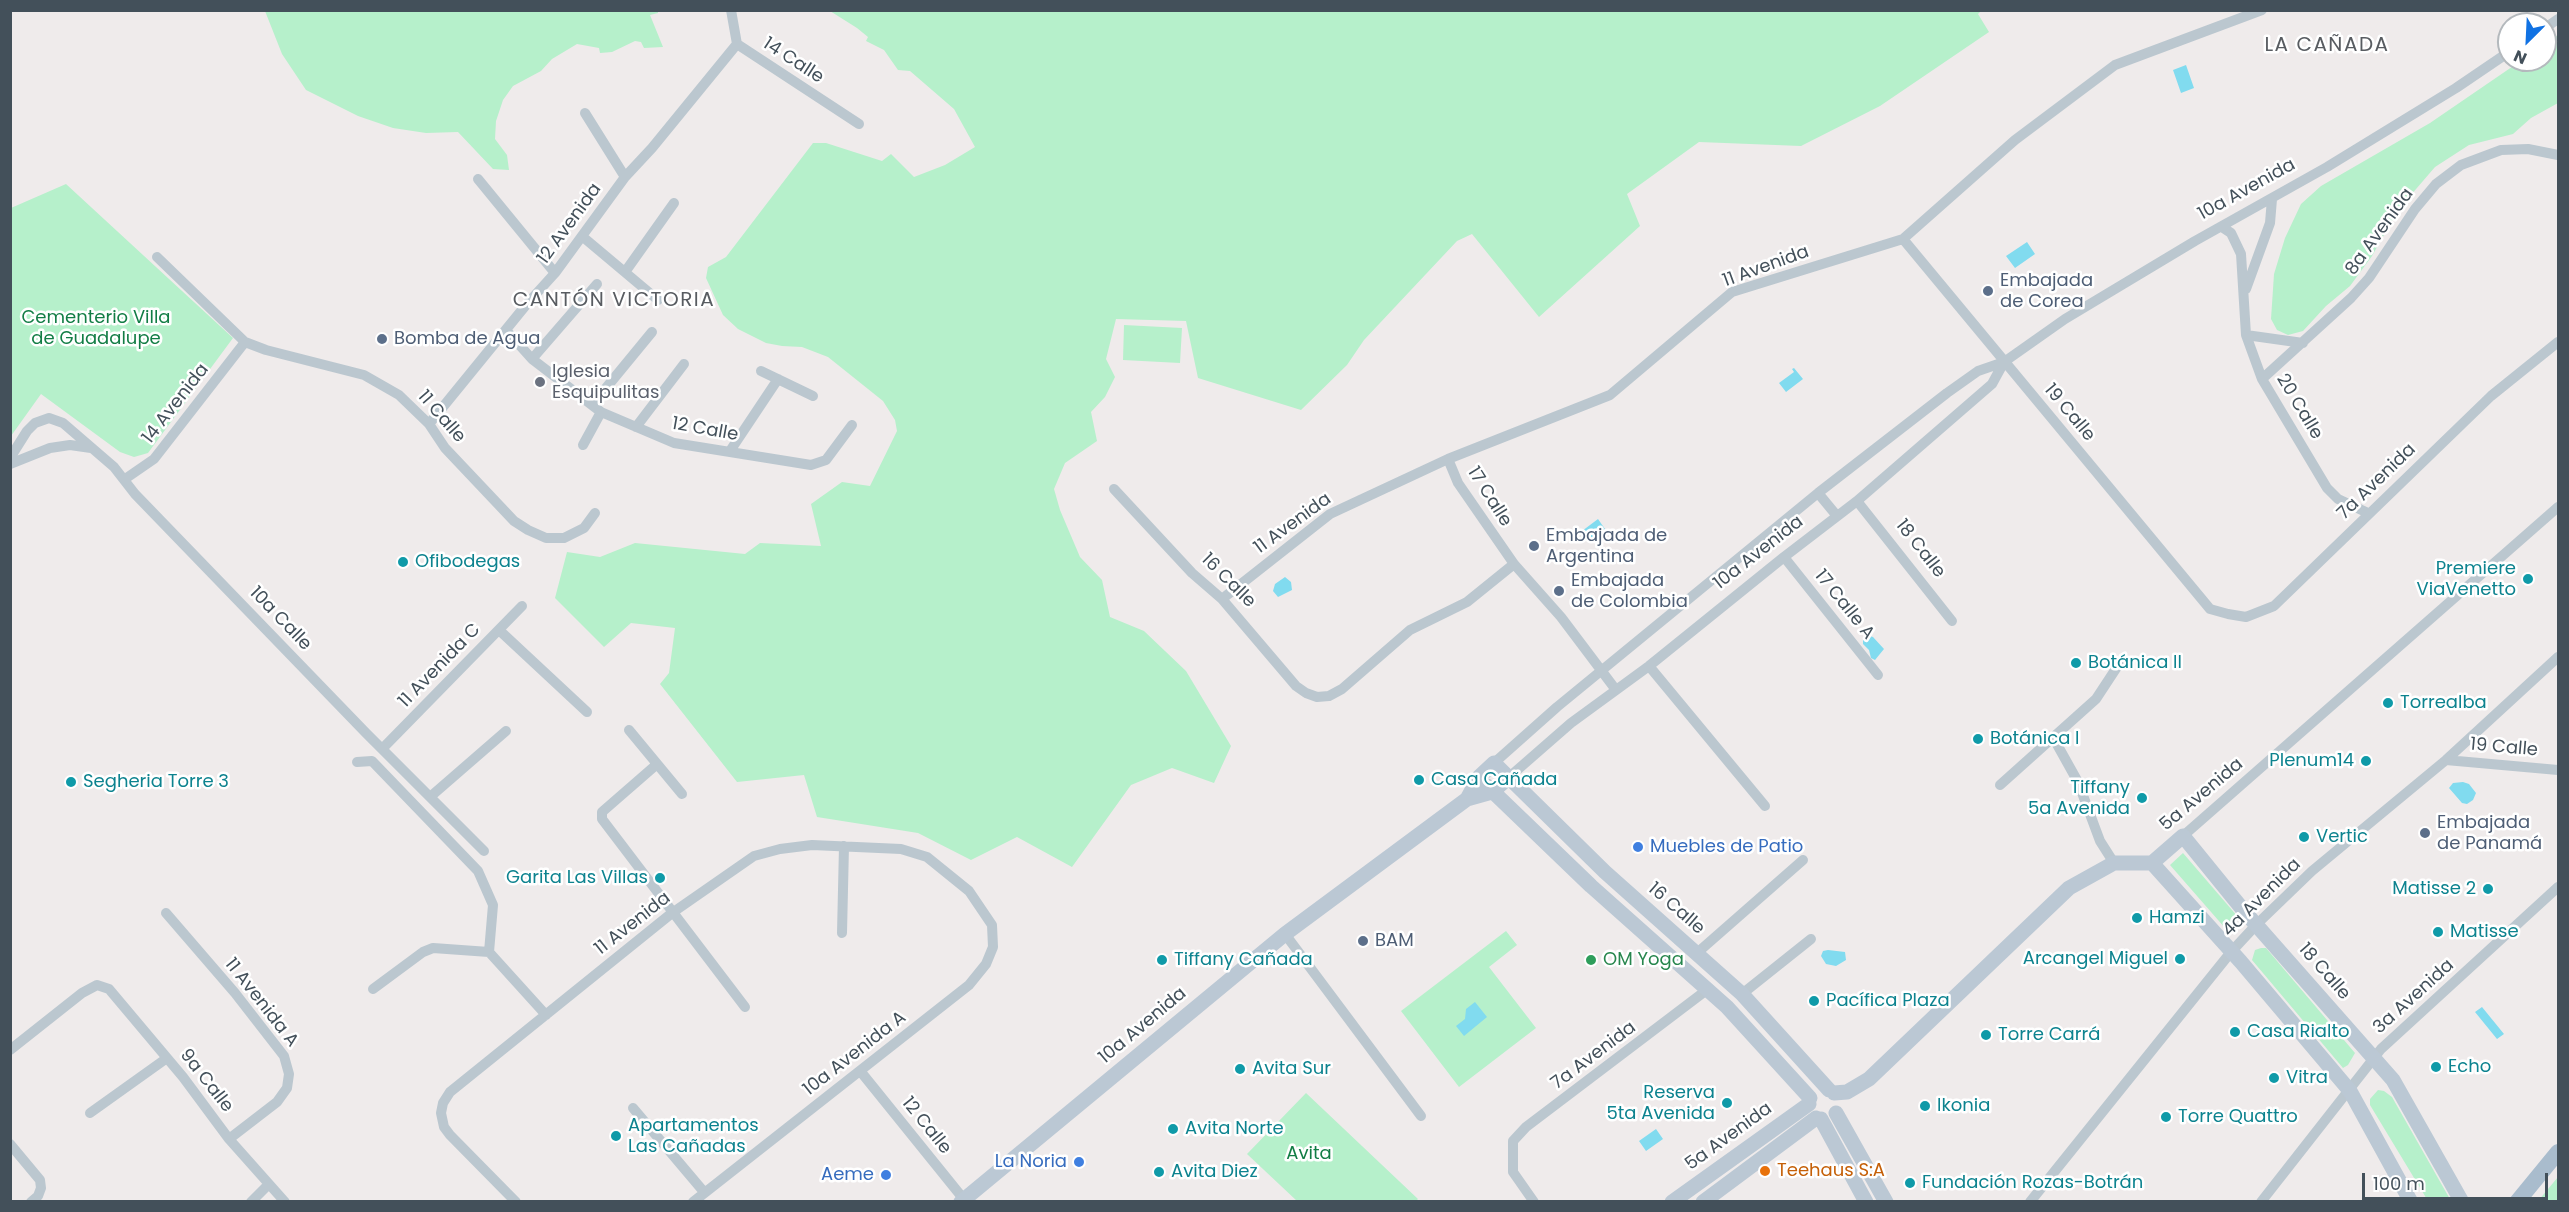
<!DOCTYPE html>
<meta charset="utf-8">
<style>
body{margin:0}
#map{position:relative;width:2569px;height:1212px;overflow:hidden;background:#efebeb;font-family:Poppins,sans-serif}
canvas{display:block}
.frame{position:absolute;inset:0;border:12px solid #43505a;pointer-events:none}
.north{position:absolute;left:2497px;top:12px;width:60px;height:60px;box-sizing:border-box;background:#fff;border:2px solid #b4b9bd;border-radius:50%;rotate:204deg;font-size:16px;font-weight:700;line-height:24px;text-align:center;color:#43505a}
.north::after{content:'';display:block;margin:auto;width:21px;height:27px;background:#1172e3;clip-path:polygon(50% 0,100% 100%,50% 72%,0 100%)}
.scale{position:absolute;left:2362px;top:1173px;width:186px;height:27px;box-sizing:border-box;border:3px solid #43505a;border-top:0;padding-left:8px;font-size:18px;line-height:21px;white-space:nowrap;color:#43505a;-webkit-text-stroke:4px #fff;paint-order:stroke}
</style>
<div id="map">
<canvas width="2569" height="1212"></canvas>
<div class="frame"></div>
<div class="north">N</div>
<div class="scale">100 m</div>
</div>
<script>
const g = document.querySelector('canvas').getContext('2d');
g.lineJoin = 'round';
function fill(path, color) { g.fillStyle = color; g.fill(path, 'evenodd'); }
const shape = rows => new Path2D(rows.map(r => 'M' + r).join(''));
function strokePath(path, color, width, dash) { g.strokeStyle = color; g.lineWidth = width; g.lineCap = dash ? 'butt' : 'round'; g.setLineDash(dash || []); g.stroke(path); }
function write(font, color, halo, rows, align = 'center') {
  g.font = font + ' Poppins,sans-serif'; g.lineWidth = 5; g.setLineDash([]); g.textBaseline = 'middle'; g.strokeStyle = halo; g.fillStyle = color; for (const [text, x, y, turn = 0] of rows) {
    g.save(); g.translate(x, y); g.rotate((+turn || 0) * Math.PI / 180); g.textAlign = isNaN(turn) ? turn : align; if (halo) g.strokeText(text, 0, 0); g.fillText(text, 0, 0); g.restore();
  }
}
fill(shape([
 [265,11,658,11,658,13,650,15,663,47,644,48,641,42,635,41,612,52,600,53,599,48,577,44,552,59,541,71,513,86,503,100,496,121,495,139,507,155,509,170,493,169,458,132,426,133,393,128,358,116,306,90,282,54],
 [820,11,1982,10,1978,14,1989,32,1880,106,1801,146,1699,142,1627,194,1640,226,1539,317,1472,234,1457,241,1364,340,1347,365,1301,410,1198,378,1186,321,1116,319,1106,359,1115,377,1105,397,1091,412,1097,441,1065,463,1054,489,1060,510,1080,557,1102,580,1110,617,1144,631,1186,671,1231,746,1214,783,1172,768,1131,785,1072,867,1017,837,971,860,918,833,817,817,804,775,737,782,660,684,669,673,675,628,631,623,604,647,555,598,567,552,600,557,635,543,745,554,760,543,821,546,811,504,842,482,870,486,897,431,895,420,883,401,828,357,802,347,782,346,766,343,738,329,723,315,706,278,708,267,726,257,813,143,826,143,882,161,891,154,914,177,945,165,975,147,954,109,910,71,898,70,884,50,866,41,868,37,857,28,830,11],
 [2558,35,2558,103,2531,118,2513,134,2469,145,2435,167,2398,210,2372,256,2350,286,2326,306,2303,331,2288,335,2277,330,2271,319,2274,274,2285,238,2301,204,2321,186,2430,123,2522,60,2545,60,2545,44],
 [66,184,233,338,148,453,134,457,120,452,41,394,11,436,11,208],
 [1124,325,1182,328,1180,363,1123,360],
 [2183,853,2238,917,2225,928,2170,865],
 [1506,931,1517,945,1489,967,1536,1028,1459,1087,1401,1011],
 [2261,948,2266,948,2355,1053,2348,1065,2343,1068,2252,960,2255,950],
 [2378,1090,2384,1091,2392,1097,2451,1201,2428,1201,2370,1105,2370,1099],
 [1306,1093,1418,1199,1416,1201,1297,1201,1247,1154],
 [2558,1177,2558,1201,2538,1201]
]), '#b6f0cb');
fill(shape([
 [2186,65,2194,88,2181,93,2173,70],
 [2027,242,2035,254,2015,268,2006,256],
 [1794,368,1803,379,1786,392,1779,383,1794,372,1792,369],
 [1598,519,1605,529,1590,541,1582,531],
 [1285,577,1291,582,1292,590,1278,597,1273,591,1275,584],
 [1867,635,1873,637,1884,649,1875,660,1871,658,1869,650,1863,644,1863,638],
 [2463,782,2469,784,2476,793,2473,800,2467,804,2462,803,2449,788,2453,783],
 [1828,950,1845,952,1846,960,1836,966,1826,964,1821,956,1823,951],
 [1475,1002,1487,1017,1464,1036,1456,1026,1465,1019,1466,1009],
 [2482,1007,2504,1034,2497,1039,2475,1012],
 [1656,1129,1663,1139,1646,1151,1639,1141]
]), '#81dbef');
strokePath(shape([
 [731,10,737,44,859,124],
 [2545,28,2558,19],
 [585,113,625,177],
 [478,179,555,273],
 [2222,227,2231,233,2241,254,2246,335,2262,379,2327,488,2338,499,2368,513],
 [583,237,658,300],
 [1903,239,2210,609,2228,614,2246,617,2274,606,2491,396,2558,342],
 [157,257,245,342,266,350,364,375,399,395,429,424,445,448,514,521,528,530,546,538,564,538,584,528,595,513],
 [625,272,674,203],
 [2246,289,2270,223,2272,199],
 [506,330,532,359,601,412,674,443,811,465,826,460,852,425],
 [2246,335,2303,343],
 [532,359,597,284],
 [761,371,813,396],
 [2262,379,2351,298,2369,278,2415,209,2436,184,2461,165,2501,150,2528,149,2558,155],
 [592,405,652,332],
 [429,424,526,305,555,273,625,177,652,148,737,44],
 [636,427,684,364],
 [583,445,601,412],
 [730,451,778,379],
 [10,458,27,431,35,423,49,418,63,423,114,467,135,494,366,733,484,851],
 [1448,459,1458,483,1514,564,1561,617,1616,690],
 [10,464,50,448,70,445,91,448],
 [125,479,154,459,245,342],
 [1114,489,1192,573,1222,599,1296,686,1306,693,1317,697,1329,696,1342,689,1410,630,1467,602,1514,564],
 [1818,493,1837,516],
 [1857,501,1952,621],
 [1784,557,1878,675],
 [1222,599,1330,514,1448,459,1610,395,1732,292,1903,239,2015,140,2115,65,2262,10],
 [499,630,587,712],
 [1649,666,1765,806],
 [629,730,682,794],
 [2054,739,2078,782,2100,841,2114,863],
 [382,749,522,606],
 [2446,760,2558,770],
 [357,762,372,761,478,871,493,905,489,952],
 [1494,763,1557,707,1818,493,1947,393,1978,371,2004,362,2065,319,2195,241,2327,167,2456,88,2509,52],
 [656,765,602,812,602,819,745,1007],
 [1508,778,1571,723,1649,666,1784,557,1857,501,1992,384,2004,362],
 [2000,785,2096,699,2119,664],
 [430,797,506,731],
 [2183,836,2558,507],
 [166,913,235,993,284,1056,289,1074,287,1088,277,1102,229,1139],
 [842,933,844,846],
 [1285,934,1421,1116],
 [1697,953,1803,860],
 [373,989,423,952,433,948,489,952,546,1015],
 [1742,994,1811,939],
 [10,1050,82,993,97,985,109,989,183,1077,229,1139,285,1202],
 [861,1072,966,1202],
 [633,1108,704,1192],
 [90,1113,167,1058],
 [10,1144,40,1180,41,1188,38,1196,31,1202],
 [251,1202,268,1185],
 [516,1202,450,1135,444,1127,441,1113,443,1103,450,1092,672,913,754,856,780,849,812,845,901,849,927,857,969,891,992,925,993,947,986,964,969,985,693,1202],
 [1534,1202,1513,1172,1513,1141,1526,1127,1708,989],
 [2030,1202,2231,952,2257,924,2312,871,2446,760,2558,657],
 [2261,1202,2381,1049,2558,887]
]), '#bbc7cf', 10);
strokePath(shape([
 [1487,786,1591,886,1727,1007,1810,1098],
 [1467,799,1479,777,1494,763,1605,872,1742,994,1829,1090],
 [2152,863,2241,962,2350,1091,2411,1202],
 [1834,1093,1847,1092,1869,1079,2069,888,2114,863,2152,863,2183,836,2244,911,2393,1080,2462,1202],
 [1836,1113,1886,1202],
 [1821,1119,1866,1202],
 [961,1202,1285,934,1467,799,1492,792,1508,778],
 [1672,1202,1809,1104],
 [1703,1202,1816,1118]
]), '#bbc8d4', 15);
strokePath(shape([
 [2517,1202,2558,1152]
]), '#a9bccd', 16);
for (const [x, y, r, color] of [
 [1988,291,6,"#5c6f8a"],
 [382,339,6,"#5c6f8a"],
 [540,382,6,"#6b7280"],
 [1534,546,6,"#5c6f8a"],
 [403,562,6,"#0f9aa8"],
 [2528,579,6,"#0f9aa8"],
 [1559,591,6,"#5c6f8a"],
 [2076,663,6,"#0f9aa8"],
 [2388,703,6,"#0f9aa8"],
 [1978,739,6,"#0f9aa8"],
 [2366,761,6,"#0f9aa8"],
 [1419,780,6,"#0f9aa8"],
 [71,782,6,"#0f9aa8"],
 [2142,798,6,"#0f9aa8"],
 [2425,833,6,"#5c6f8a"],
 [2304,837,6,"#0f9aa8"],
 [1638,847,6,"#3f7fe0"],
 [660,878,6,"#0f9aa8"],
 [2488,889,6,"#0f9aa8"],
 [2137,918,6,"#0f9aa8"],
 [2438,932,6,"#0f9aa8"],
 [1363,941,6,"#5c6f8a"],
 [2180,959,6,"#0f9aa8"],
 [1162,960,6,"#0f9aa8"],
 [1591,960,6,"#2e9e5b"],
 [1814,1001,6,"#0f9aa8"],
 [2235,1032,6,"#0f9aa8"],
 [1986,1035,6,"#0f9aa8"],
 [2436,1067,6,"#0f9aa8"],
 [1240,1069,6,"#0f9aa8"],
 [2274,1078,6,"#0f9aa8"],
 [1727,1103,6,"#0f9aa8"],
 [1925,1106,6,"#0f9aa8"],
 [2166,1117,6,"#0f9aa8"],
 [1173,1129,6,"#0f9aa8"],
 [616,1136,6,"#0f9aa8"],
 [1079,1162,6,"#3f7fe0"],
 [1765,1171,6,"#e8710a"],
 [1159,1172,6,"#0f9aa8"],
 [886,1175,6,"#3f7fe0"],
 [1910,1183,6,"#0f9aa8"]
]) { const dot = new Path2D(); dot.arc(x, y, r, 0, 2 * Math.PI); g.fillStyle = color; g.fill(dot); strokePath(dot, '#fff', 2); }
write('18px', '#43505a', '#fff', [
 ["14 Calle",793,61,33],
 ["10a Avenida",2247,190,-29],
 ["12 Avenida",570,224,-54],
 ["8a Avenida",2380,232,-54],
 ["11 Avenida",1766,267,-20],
 ["14 Avenida",176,404,-52],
 ["20 Calle",2299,407,59],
 ["19 Calle",2069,413,50],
 ["11 Calle",441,417,49],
 ["12 Calle",705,430,10],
 ["7a Avenida",2377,482,-44],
 ["17 Calle",1489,497,58],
 ["11 Avenida",1293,524,-36],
 ["18 Calle",1920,549,52],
 ["10a Avenida",1759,553,-38],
 ["16 Calle",1228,581,45],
 ["17 Calle A",1844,605,51],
 ["10a Calle",280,619,46],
 ["11 Avenida C",440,666,-46],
 ["19 Calle",2504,748,5],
 ["5a Avenida",2202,795,-40],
 ["4a Avenida",2262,898,-45],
 ["16 Calle",1676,909,41],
 ["11 Avenida",633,924,-38],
 ["18 Calle",2324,972,49],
 ["3a Avenida",2414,997,-42],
 ["11 Avenida A",261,1003,52],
 ["10a Avenida",1143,1026,-40],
 ["10a Avenida A",855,1054,-38],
 ["7a Avenida",1594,1056,-37],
 ["9a Calle",206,1081,52],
 ["12 Calle",926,1126,51],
 ["5a Avenida",1729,1137,-36]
]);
write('18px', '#4e5e75', '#fff', [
 ["Embajada",2000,281],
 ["de Corea",2000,302],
 ["Bomba de Agua",394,339],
 ["Embajada de",1546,536],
 ["Argentina",1546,557],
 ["Embajada",1571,581],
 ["de Colombia",1571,602],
 ["Embajada",2437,823],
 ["de Panamá",2437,844],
 ["BAM",1375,941]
], 'left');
write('18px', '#127d45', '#fff', [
 ["Cementerio Villa",96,318],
 ["de Guadalupe",96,339],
 ["Avita",1309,1154]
]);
write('18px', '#5b616d', '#fff', [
 ["Iglesia",552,372],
 ["Esquipulitas",552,393]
], 'left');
write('18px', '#0d838f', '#fff', [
 ["Ofibodegas",415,562],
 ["Premiere",2516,569,"right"],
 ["ViaVenetto",2516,590,"right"],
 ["Botánica II",2088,663],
 ["Torrealba",2400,703],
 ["Botánica I",1990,739],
 ["Plenum14",2354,761,"right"],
 ["Casa Cañada",1431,780],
 ["Segheria Torre 3",83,782],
 ["Tiffany",2130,788,"right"],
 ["5a Avenida",2130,809,"right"],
 ["Vertic",2316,837],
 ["Garita Las Villas",648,878,"right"],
 ["Matisse 2",2476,889,"right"],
 ["Hamzi",2149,918],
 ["Matisse",2450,932],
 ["Arcangel Miguel",2168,959,"right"],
 ["Tiffany Cañada",1174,960],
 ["Pacífica Plaza",1826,1001],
 ["Casa Rialto",2247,1032],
 ["Torre Carrá",1998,1035],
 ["Echo",2448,1067],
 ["Avita Sur",1252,1069],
 ["Vitra",2286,1078],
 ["Reserva",1715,1093,"right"],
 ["5ta Avenida",1715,1114,"right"],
 ["Ikonia",1937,1106],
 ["Torre Quattro",2178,1117],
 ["Apartamentos",628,1126],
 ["Las Cañadas",628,1147],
 ["Avita Norte",1185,1129],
 ["Avita Diez",1171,1172],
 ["Fundación Rozas-Botrán",1922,1183]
], 'left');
write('18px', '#366cbe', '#fff', [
 ["Muebles de Patio",1650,847,"left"],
 ["La Noria",1067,1162],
 ["Aeme",874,1175]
], 'right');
write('18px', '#27864d', '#fff', [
 ["OM Yoga",1603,960]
], 'left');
write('18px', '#c56008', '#fff', [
 ["Teehaus S:A",1777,1171]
], 'left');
g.letterSpacing = '1.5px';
write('20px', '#585c61', '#fff', [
 ["LA CAÑADA",2327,46],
 ["CANTÓN VICTORIA",614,301]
]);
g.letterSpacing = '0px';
</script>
